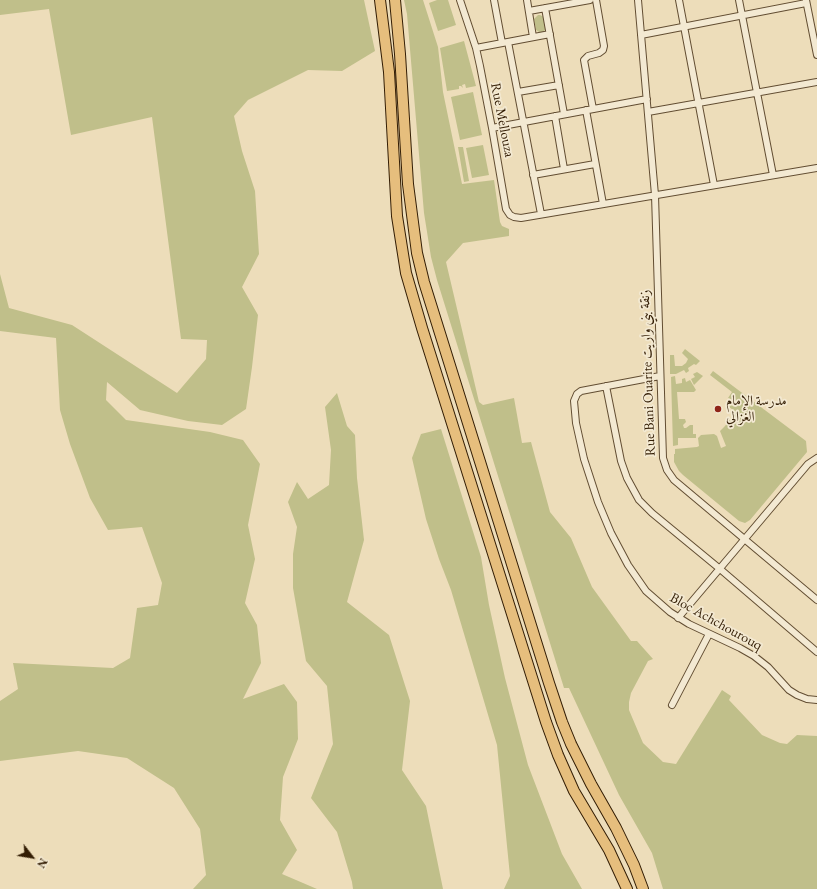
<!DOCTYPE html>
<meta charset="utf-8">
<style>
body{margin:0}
#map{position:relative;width:817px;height:889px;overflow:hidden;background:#edddba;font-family:"EB Garamond",serif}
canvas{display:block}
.north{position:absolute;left:12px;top:837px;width:40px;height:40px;-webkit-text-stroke:3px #f3e9d2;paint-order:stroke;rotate:121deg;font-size:11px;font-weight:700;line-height:16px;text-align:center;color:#331d04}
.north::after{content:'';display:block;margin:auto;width:14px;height:18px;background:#331d04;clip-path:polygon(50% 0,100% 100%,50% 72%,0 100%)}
</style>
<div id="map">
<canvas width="817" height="889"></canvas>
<div class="north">N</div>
</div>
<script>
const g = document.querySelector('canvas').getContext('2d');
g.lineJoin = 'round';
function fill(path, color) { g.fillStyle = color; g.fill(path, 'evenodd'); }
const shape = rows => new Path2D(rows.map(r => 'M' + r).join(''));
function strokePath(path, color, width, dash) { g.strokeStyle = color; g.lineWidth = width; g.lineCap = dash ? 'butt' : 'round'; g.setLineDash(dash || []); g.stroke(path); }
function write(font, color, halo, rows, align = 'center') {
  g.font = font + ' "EB Garamond",Amiri,serif'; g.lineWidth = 3.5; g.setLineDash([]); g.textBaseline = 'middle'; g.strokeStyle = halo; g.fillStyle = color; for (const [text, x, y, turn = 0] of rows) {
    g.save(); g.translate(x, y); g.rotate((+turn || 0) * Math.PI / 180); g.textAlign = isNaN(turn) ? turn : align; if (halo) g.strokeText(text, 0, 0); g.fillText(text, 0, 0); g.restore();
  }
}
fill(shape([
 [0,0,364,0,375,51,342,71,308,70,248,100,234,116,242,151,255,191,259,254,242,287,258,315,252,367,246,409,222,425,188,421,140,410,107,382,106,400,126,420,210,432,243,440,260,464,248,525,255,559,245,603,257,625,261,663,243,699,284,684,297,702,298,739,283,777,280,820,297,850,282,874,317,889,193,889,206,875,200,829,174,788,127,758,78,751,0,761,0,701,18,689,13,663,113,668,130,658,137,608,158,605,162,583,142,527,108,530,90,498,70,444,60,410,56,338,0,331,0,274,9,308,72,325,177,393,206,359,207,340,181,339,152,117,71,135,49,9,0,15],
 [404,0,423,0,438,47,443,92,462,184,494,180,500,222,502,226,509,229,509,236,463,243,446,262,479,402,483,405,514,398,522,443,531,442,550,512,571,538,592,587,631,641,637,641,653,659,648,661,631,693,629,702,629,710,643,743,663,762,676,764,722,690,731,696,729,700,762,735,780,743,787,744,797,735,817,736,817,889,663,889,652,853,619,795,569,688,564,688,437,280,431,257,424,213,407,14],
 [437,0,448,0,456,25,438,31,429,3],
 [538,15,540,15,544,17,546,29,543,32,539,32,536,30,534,19],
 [464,41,476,86,466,88,465,84,462,85,463,88,461,86,459,86,459,89,447,91,440,48],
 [473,92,482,135,460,140,451,97],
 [483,145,489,175,472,178,466,148],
 [458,147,463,147,469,181,464,182],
 [685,349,700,361,696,365,694,364,688,368,689,371,686,373,684,370,676,374,670,374,670,355,674,355,675,366,682,366,686,363,688,359,682,353],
 [713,371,806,441,807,452,750,520,745,523,739,521,683,475,679,471,674,462,674,454,675,454,675,449,697,447,699,446,698,438,701,435,714,434,717,436,721,448,726,446,720,431,725,426,736,412,729,407,731,405,735,404,736,401,728,398,732,392,710,375],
 [697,372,703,376,694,385,691,379,695,377,693,374],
 [675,376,676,384,682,383,682,379,685,378,686,382,690,380,696,390,694,392,677,392,679,419,685,419,686,422,683,425,684,428,686,428,690,425,693,425,693,434,696,434,696,438,678,438,678,445,673,446,671,377],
 [337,393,347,426,355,435,357,478,364,540,347,602,389,635,410,701,402,770,426,806,443,889,353,889,352,882,337,832,311,798,333,744,327,686,306,661,293,588,293,554,297,527,288,502,297,482,308,499,329,485,331,450,325,407],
 [441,429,481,557,489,605,505,678,528,765,562,854,582,889,504,889,510,876,497,745,451,590,439,559,426,519,412,458,421,434]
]), '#c0bf8a');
const minor = shape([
 [460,0,476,48,480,66,492,128,506,209,510,215,514,217,521,218,817,168],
 [494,0,502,43],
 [527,0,533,37],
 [638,0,655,195,663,458,667,470,674,480,817,600],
 [679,0,714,185],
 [739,0,773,175],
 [806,0,817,55],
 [545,8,564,114],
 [529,11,590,0],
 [641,35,806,3],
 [508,42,541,214],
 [476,48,550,34],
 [518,92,559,85],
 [593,109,584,60,588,56,599,53,603,50,604,46,596,0],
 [586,110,603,204],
 [648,112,817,82],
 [555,116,564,169],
 [492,128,647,99],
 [533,175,595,164],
 [660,376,581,391,577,394,574,401,576,423,584,459,598,502,611,533,628,565,646,591,670,612,689,624,740,648,754,656,768,667,789,690,797,695,807,699,817,700],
 [606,386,621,461,627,478,639,500,652,513,720,569,817,652],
 [678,618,808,464,817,458],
 [672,705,709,634]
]);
const trunk = shape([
 [380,0,389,72,397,216,406,273,422,328,546,722,558,755,574,791,609,850,627,889],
 [395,0,400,54,408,184,417,253,424,282,549,683,562,722,571,744,591,784,616,828,634,865,643,889]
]);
strokePath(minor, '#624d32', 8);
strokePath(trunk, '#331d04', 12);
strokePath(minor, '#f3e9d2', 6);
strokePath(trunk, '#e6be7d', 10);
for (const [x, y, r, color] of [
 [718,409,4,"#8f2418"]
]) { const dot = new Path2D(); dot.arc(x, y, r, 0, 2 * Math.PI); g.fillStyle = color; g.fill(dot); strokePath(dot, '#f3e9d2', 1.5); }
write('14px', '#331d04', '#f3e9d2', [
 ["Rue Mellouza",502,120,79],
 ["Rue Bani Ouarite زنقة بني واريت",648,373,-92],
 ["Bloc Achchourouq",716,622,29]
]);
write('14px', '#331d04', '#f3e9d2', [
 ["مدرسة الإمام",726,401],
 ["الغزالي",726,417]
], 'left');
</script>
